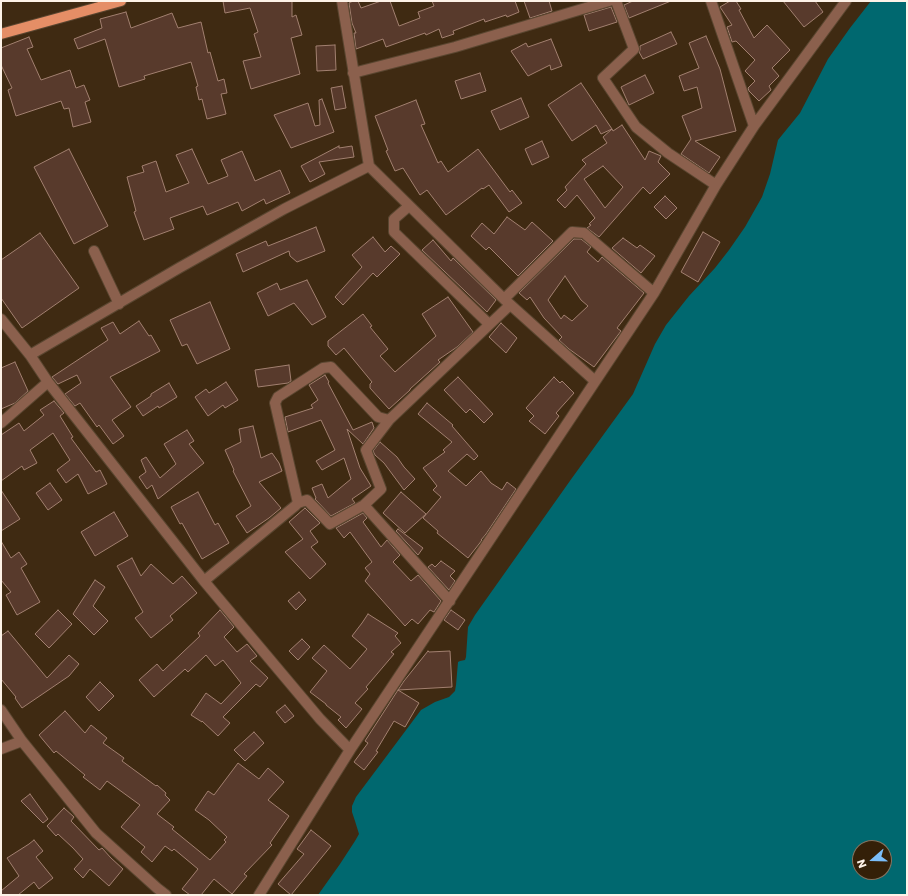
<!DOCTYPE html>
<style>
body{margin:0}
#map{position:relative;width:908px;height:896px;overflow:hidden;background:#3f2a12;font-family:Poppins,sans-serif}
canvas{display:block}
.frame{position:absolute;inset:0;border:2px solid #fdf2e7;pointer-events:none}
.north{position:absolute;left:852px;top:840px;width:40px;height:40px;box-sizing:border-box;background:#342008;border:1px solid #847461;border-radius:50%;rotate:250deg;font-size:11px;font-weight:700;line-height:16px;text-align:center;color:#fdf2e7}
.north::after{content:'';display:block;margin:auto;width:14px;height:18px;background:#7bbef9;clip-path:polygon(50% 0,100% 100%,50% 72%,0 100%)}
</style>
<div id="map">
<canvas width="908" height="896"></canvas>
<div class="frame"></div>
<div class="north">N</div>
</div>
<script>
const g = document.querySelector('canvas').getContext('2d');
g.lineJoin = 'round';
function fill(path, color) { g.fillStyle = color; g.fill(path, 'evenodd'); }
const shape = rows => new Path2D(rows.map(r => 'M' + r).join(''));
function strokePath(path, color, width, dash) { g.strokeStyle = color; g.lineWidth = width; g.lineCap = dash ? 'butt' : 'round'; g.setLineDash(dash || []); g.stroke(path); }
fill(shape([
 [871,1,907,1,907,895,318,895,340,864,355,841,359,834,355,821,352,812,352,806,356,797,421,710,435,702,449,697,455,691,456,685,458,662,460,661,465,660,466,657,468,627,475,615,572,478,633,394,655,344,666,325,689,296,715,268,729,250,745,227,762,197,770,174,778,140,800,113,828,59,850,28],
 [860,848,884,848,884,872,860,872]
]), '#00686f');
const building = shape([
 [223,1,292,1,292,17,296,15,302,35,291,38,300,74,251,89,243,61,261,57,254,34,258,32,250,8,225,13,223,1],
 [353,1,358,1,361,8,381,1,390,1,399,26,420,18,418,12,434,6,432,1,515,1,519,12,507,17,506,15,485,22,484,19,453,31,454,34,442,38,439,29,426,35,425,33,386,47,383,39,356,49,354,33,356,33,352,23,349,3,353,1],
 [524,1,549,1,552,11,530,18,524,1],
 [633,1,671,1,629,18,624,5,633,1],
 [730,1,736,1,741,9,739,10,754,38,767,25,790,50,772,68,779,76,769,86,771,90,759,101,749,91,748,88,755,81,745,71,755,60,736,41,732,42,727,27,732,25,720,7,730,1],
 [783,1,815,1,823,12,804,27,783,1],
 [611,7,617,22,589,31,584,15,611,7],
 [126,12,131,28,172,13,178,28,201,22,208,53,210,52,218,81,224,79,227,93,221,94,226,114,207,119,202,99,199,100,196,87,198,86,191,62,144,76,145,79,119,87,105,39,78,49,74,39,102,28,100,19,126,12],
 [671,32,677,44,643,59,639,52,640,50,640,46,671,32],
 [706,36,720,69,736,131,695,141,720,157,709,173,681,154,691,139,682,116,702,108,697,87,684,91,679,76,699,68,689,43,706,36],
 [29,37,33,47,27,49,41,80,70,70,76,88,84,85,90,100,85,102,91,122,73,127,69,108,64,109,61,101,16,116,8,90,12,88,1,65,1,48,29,37],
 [551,39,562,66,551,70,550,65,528,76,511,51,526,43,528,47,551,39],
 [335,45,336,70,317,71,316,46,335,45],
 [480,73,486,91,461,99,455,81,480,73],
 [645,75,654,93,629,105,621,87,645,75],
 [581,83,612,129,601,134,596,125,572,141,548,105,581,83],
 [342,86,346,108,335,110,331,88,342,86],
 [521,98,529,117,500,130,491,111,521,98],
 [322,99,334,132,291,148,274,115,308,103,315,126,320,125,319,100,322,99],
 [416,100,425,124,421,125,438,163,441,161,448,172,478,149,510,192,512,190,522,203,509,212,489,185,483,189,482,188,446,215,427,190,420,195,403,168,395,171,386,151,388,150,375,116,416,100],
 [622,125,645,160,649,151,661,156,658,162,670,174,650,194,643,187,599,237,587,228,591,225,589,224,595,218,577,195,565,208,557,200,567,190,565,187,586,164,582,160,607,143,603,137,612,129,613,131,622,125],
 [603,166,623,187,605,208,584,179,603,166],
 [542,141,549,157,532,165,525,149,542,141],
 [339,146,339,148,352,146,354,157,319,162,325,174,310,182,301,166,339,146],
 [69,149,108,226,74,244,34,167,69,149],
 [192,149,208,184,228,176,221,160,242,151,255,181,280,170,290,193,266,204,264,199,242,211,238,202,207,215,203,206,170,218,174,229,144,240,134,212,136,211,127,177,144,172,142,166,156,161,166,192,189,183,176,155,192,149],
 [665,196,677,208,666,219,654,207,665,196],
 [507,217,525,230,532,222,553,241,518,276,489,247,486,250,471,236,482,223,494,234,507,217],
 [316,227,325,251,297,262,290,256,289,251,243,272,236,254,266,241,268,246,316,227],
 [703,232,720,242,698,282,681,272,703,232],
 [40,233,79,288,22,328,1,298,1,260,40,233],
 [373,237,385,252,391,246,400,254,377,277,373,273,343,305,335,297,362,267,352,255,373,237],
 [623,238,637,248,640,245,655,256,641,273,612,248,623,238],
 [574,239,581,239,591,247,587,252,598,262,602,257,644,293,617,328,621,331,594,367,569,349,559,340,562,337,544,318,530,297,527,300,519,293,574,239],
 [565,276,581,300,588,306,572,321,564,315,561,319,548,300,565,276],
 [433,240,451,261,453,258,496,300,487,312,422,250,433,240],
 [307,280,326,317,312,325,294,303,268,316,257,293,277,283,280,290,307,280],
 [448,297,473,332,457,347,438,360,440,362,410,389,410,390,389,409,370,388,370,384,372,382,344,348,336,355,328,346,328,341,363,314,372,326,370,327,388,349,380,356,395,372,436,336,422,314,448,297],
 [210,302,230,349,197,364,187,344,182,346,170,320,210,302],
 [139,321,149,336,151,335,160,351,110,377,131,407,112,420,124,436,113,444,99,425,97,427,80,403,75,406,65,394,81,383,77,375,58,384,52,377,108,340,101,328,113,322,120,334,139,321],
 [501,323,517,338,506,353,489,337,501,323],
 [15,362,28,391,15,403,1,409,1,368,15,362],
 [289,365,291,381,288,383,258,387,255,370,289,365],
 [325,375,329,382,328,383,353,430,372,422,374,428,363,444,347,429,360,468,371,486,352,499,355,503,331,516,315,499,316,498,312,488,322,484,328,498,351,479,344,458,322,470,316,461,335,450,321,420,288,432,285,417,313,408,311,405,318,400,309,385,325,375],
 [458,377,493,414,484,423,470,409,466,413,444,390,458,377],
 [554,377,560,383,562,381,574,393,556,413,559,416,545,434,529,421,534,416,526,408,554,377],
 [226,382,238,400,225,408,223,405,208,416,195,397,206,389,209,393,226,382],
 [169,383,177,397,159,408,158,406,143,416,136,406,151,396,151,394,169,383],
 [54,401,64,413,60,416,73,437,71,438,96,472,100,470,107,484,88,494,78,474,66,483,57,470,70,460,53,433,30,450,37,463,24,470,22,466,1,481,1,435,19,423,24,431,44,415,40,410,54,401],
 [427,403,453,425,452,426,478,456,474,460,467,454,448,471,466,486,481,471,491,483,502,490,507,482,516,489,486,534,481,540,482,540,479,544,468,558,437,533,438,531,423,518,441,497,433,490,437,486,423,468,445,452,443,450,452,442,418,414,427,403],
 [253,426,261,458,272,453,279,463,282,471,259,482,281,508,269,518,247,533,236,516,251,506,233,471,234,470,225,450,241,442,239,429,253,426],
 [187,430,194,441,189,444,204,463,158,499,152,485,147,489,139,477,146,472,141,460,146,457,160,478,176,464,164,444,187,430],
 [380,442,397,457,404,467,415,479,404,490,384,463,375,455,373,451,380,442],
 [50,483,62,500,48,510,36,493,50,483],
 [1,490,20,519,1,531,1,490],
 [198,492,215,525,218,523,229,543,202,559,182,523,180,524,171,507,198,492],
 [401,492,426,514,405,533,383,513,401,492],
 [305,508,320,523,310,531,318,542,311,547,326,564,310,579,285,552,303,539,289,522,305,508],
 [114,512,128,536,95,556,81,532,114,512],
 [363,513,367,518,363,522,381,547,387,540,400,555,393,562,411,581,418,575,441,601,434,612,430,610,418,624,412,619,405,626,365,581,370,574,365,568,372,562,350,532,344,538,336,528,363,513],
 [398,529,423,548,418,555,396,531,398,529],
 [1,541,11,558,19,552,27,564,21,568,40,602,17,615,6,595,11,592,1,580,1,541],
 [132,558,141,576,151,564,173,584,182,576,197,593,170,616,173,620,151,638,135,618,143,612,117,566,132,558],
 [441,561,455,571,450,576,455,581,449,590,428,567,432,564,435,567,441,561],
 [95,580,105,587,93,606,108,621,94,635,73,614,95,580],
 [299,592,306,600,296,610,288,601,299,592],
 [58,610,72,624,49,648,35,634,58,610],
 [220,610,234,627,224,637,237,652,247,644,257,656,250,661,268,678,260,687,256,684,223,717,230,723,218,736,202,721,202,722,191,715,206,693,221,704,241,683,223,660,215,666,206,655,188,672,185,669,154,697,139,680,157,664,163,671,200,636,198,633,220,610],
 [451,610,465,620,458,630,444,620,451,610],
 [368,614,398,633,395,636,401,643,391,652,394,654,366,687,368,689,355,703,362,709,346,728,338,720,341,717,326,705,326,704,310,692,327,671,312,658,324,645,350,669,367,649,352,636,362,623,368,614],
 [8,631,47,678,69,655,79,664,69,676,22,708,15,698,16,697,1,679,1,636,8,631],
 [302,639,310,647,298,660,289,651,302,639],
 [428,651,429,652,450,651,452,687,398,690,404,681,428,651],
 [100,682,114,696,99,711,86,697,100,682],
 [398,690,419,703,405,727,394,721,376,751,378,752,364,770,354,762,368,743,365,741,398,690],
 [285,705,294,716,285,723,276,712,285,705],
 [65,711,85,733,91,725,107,738,103,743,124,758,122,761,156,786,157,785,166,793,165,795,170,800,157,814,174,827,172,829,210,860,226,842,224,840,227,837,209,820,195,810,208,791,214,795,238,763,259,779,268,768,284,782,268,800,289,816,270,843,272,845,244,874,247,876,232,894,214,879,201,895,190,895,182,889,198,869,174,849,172,851,165,846,152,862,141,852,145,847,121,827,140,805,107,781,100,790,83,777,85,775,56,751,54,753,39,735,65,711],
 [254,732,264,743,245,761,234,750,254,732],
 [30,794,48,819,43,823,21,801,30,794],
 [64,808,74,817,71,821,99,850,102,848,111,858,123,869,109,886,90,869,83,878,74,869,83,859,73,848,58,834,56,836,47,826,64,808],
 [311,830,331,846,291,895,278,884,304,854,297,849,311,830],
 [34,840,43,851,36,857,53,878,39,889,34,882,18,895,1,895,1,891,19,876,7,858,29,844,34,840]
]);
fill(building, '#583a2c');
strokePath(building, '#a28070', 1);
const minor = shape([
 [342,1,369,166,504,299,595,381],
 [616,1,634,49,603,78,636,127,668,153,716,185],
 [711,1,754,126],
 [353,73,455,47,609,1],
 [409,206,394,219,394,232,489,324],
 [94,251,119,304],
 [504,299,572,232,584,233,654,293],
 [1,319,30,355,48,382,204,581,320,719,350,750],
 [30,355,179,268,284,209,369,166],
 [1,423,48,382],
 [298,503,307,500,330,524,364,505,381,489,366,450,389,420],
 [364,505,450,601],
 [204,581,295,506,298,503,275,403,278,397,323,368,331,367,378,417,389,420,510,305],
 [1,710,22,741,96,833,157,888,166,895],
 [1,749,22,741],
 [259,895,350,750,654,293,716,185,754,126,846,1]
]);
const major = shape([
 [1,34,121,1]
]);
strokePath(minor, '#5a4630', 12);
strokePath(major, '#5a4630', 12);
strokePath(minor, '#8b604d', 10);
strokePath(major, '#e58e66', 10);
</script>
